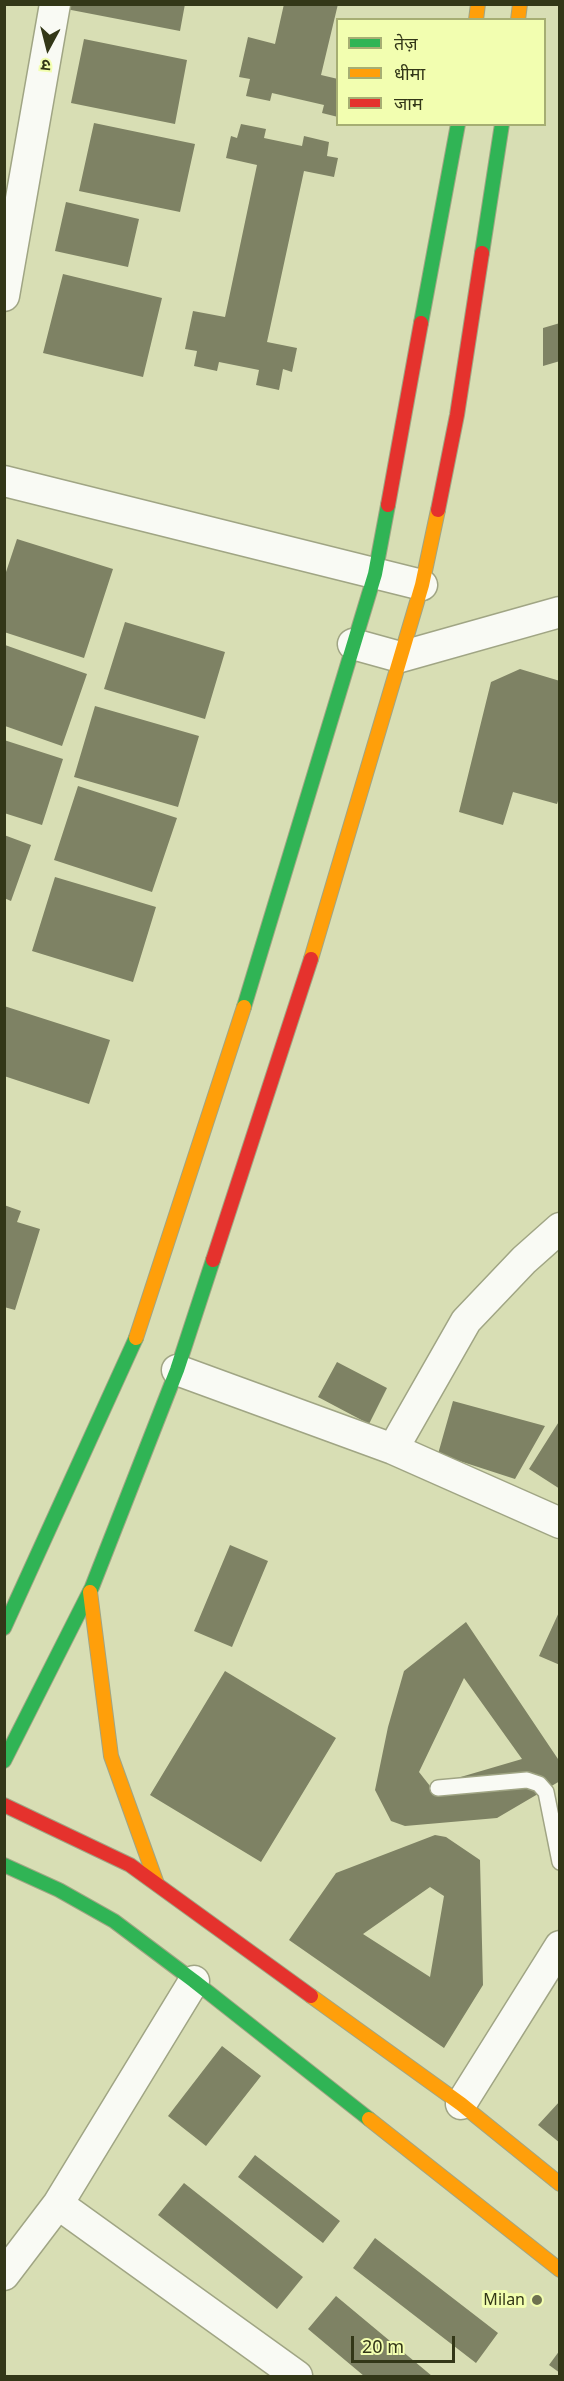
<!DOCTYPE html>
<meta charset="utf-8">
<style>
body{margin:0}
#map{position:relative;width:564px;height:2381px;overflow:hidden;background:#d8deb4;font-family:"Noto Sans","Noto Sans Devanagari",sans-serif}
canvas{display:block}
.frame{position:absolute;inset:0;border:6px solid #333718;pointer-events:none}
.legend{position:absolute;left:336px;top:18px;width:210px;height:108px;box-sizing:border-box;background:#f2feb0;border:2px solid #a6ae73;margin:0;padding:8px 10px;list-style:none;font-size:18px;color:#333718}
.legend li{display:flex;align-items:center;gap:12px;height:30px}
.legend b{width:30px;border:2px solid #a6ae73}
.north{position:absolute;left:18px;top:18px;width:60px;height:60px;-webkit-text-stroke:4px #f2feb0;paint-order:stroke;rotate:187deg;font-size:16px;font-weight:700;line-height:24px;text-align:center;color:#333718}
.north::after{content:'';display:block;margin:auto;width:21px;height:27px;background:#333718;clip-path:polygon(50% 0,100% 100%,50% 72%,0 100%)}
.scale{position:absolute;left:351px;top:2336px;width:104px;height:27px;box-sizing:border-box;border:3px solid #333718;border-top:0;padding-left:8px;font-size:18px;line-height:21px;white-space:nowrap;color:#333718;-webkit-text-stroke:4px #f2feb0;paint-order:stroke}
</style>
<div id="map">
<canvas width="564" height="2381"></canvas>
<div class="frame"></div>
<ul class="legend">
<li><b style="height:8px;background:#30b455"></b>तेज़</li>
<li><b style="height:8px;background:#ff9f0a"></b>धीमा</li>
<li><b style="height:8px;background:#e5322d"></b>जाम</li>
</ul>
<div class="north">उ</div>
<div class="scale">20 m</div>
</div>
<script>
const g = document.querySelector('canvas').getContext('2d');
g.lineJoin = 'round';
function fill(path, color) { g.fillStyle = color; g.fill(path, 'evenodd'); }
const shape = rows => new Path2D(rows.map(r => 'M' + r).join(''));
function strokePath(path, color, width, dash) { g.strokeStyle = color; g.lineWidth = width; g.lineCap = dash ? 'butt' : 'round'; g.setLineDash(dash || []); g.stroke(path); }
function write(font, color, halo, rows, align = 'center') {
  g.font = font + ' "Noto Sans",sans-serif'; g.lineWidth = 6; g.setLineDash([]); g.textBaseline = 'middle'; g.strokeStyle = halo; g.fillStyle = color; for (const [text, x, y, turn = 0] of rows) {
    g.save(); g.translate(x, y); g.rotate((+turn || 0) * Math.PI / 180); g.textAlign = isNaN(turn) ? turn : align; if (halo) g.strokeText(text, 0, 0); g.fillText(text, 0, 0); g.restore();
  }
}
fill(shape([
 [67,4,185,4,180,31,66,9],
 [284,4,338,4,321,75,338,79,338,117,322,113,324,105,272,93,270,101,246,96,250,79,239,77,248,37,275,44],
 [84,39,187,60,175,124,71,103],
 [94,123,195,144,180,212,79,191],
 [241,124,266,129,264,138,302,146,304,136,329,142,327,156,338,158,334,177,304,171,267,342,297,348,292,372,283,369,279,390,256,385,259,370,219,362,217,371,194,366,197,351,185,349,193,311,225,317,257,165,226,158,231,136,237,138],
 [66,202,139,219,128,267,55,251],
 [63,274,162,298,143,377,43,353],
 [560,323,560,361,543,366,543,328],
 [17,539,113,569,84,658,4,632,4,578],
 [125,622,225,652,205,719,104,689],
 [5,645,87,674,62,746,5,726],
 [520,669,560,681,560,795,557,804,513,792,503,825,459,812,491,682],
 [95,706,199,736,178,807,74,777],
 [4,740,63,759,42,825,4,813],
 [78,786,177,818,152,892,54,860],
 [4,835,31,845,11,901,4,898],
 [55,877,156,907,133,982,32,951],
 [4,1006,110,1040,89,1104,4,1076],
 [4,1205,21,1211,17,1222,40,1229,15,1310,4,1307],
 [337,1362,387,1388,369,1424,318,1397],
 [453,1401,545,1426,515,1479,438,1454],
 [560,1420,560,1489,529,1469],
 [230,1545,268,1561,232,1647,194,1631],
 [560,1610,560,1665,539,1656],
 [466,1622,560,1762,560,1781,497,1818,405,1826,391,1821,375,1790,388,1727,404,1671],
 [464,1678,522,1759,430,1786,419,1772],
 [225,1671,336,1738,261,1862,150,1795],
 [435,1835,446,1837,480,1860,483,1985,444,2048,289,1940,336,1873],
 [430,1887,444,1896,430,1977,363,1934],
 [222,2046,261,2076,206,2146,168,2116],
 [560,2101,560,2143,538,2125],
 [255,2155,340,2221,323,2243,238,2177],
 [184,2183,303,2277,277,2309,158,2215],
 [375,2238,498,2333,476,2363,353,2268],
 [336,2296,432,2376,364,2376,308,2329],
 [560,2350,560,2373,549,2365]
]), '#7e8264');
const lane = shape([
 [438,1788,527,1780,539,1784,546,1792,560,1862]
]);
const street = shape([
 [4,296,55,4],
 [4,481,422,585],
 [353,644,400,657,560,612],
 [177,1370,393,1449,560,1523],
 [393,1449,466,1321,524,1260,560,1228],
 [461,2104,560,1946],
 [58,2204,297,2376],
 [4,2275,58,2204,194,1981]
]);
const fast = shape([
 [482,253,502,124],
 [421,323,458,124],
 [244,1007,375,574,388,505],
 [4,1628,136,1338],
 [4,1761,92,1587,177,1370,213,1260],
 [4,1865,59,1890,114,1921,194,1981,369,2119]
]);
const slow = shape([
 [476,20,478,4],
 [518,20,520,4],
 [311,959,422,585,438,510],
 [136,1338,244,1007],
 [90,1592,111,1756,157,1884],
 [311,1996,461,2104,560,2184],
 [369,2119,560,2270]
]);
const jam = shape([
 [388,505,421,323],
 [438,510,457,415,482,253],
 [213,1260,311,959],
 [4,1805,130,1865,311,1996]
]);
strokePath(lane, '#a0a584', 18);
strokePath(street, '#a0a584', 33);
strokePath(fast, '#a0a584', 16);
strokePath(slow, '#a0a584', 16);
strokePath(jam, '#a0a584', 16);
strokePath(lane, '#f9faf4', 15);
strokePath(street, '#f9faf4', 30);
strokePath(fast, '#30b455', 14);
strokePath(slow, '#ff9f0a', 14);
strokePath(jam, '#e5322d', 14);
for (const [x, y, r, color] of [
 [537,2300,6,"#6d714f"]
]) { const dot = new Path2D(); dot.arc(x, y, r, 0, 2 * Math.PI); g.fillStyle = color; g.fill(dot); strokePath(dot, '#f2feb0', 2); }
write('16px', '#333718', '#f2feb0', [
 ["Milan",525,2300]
], 'right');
</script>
